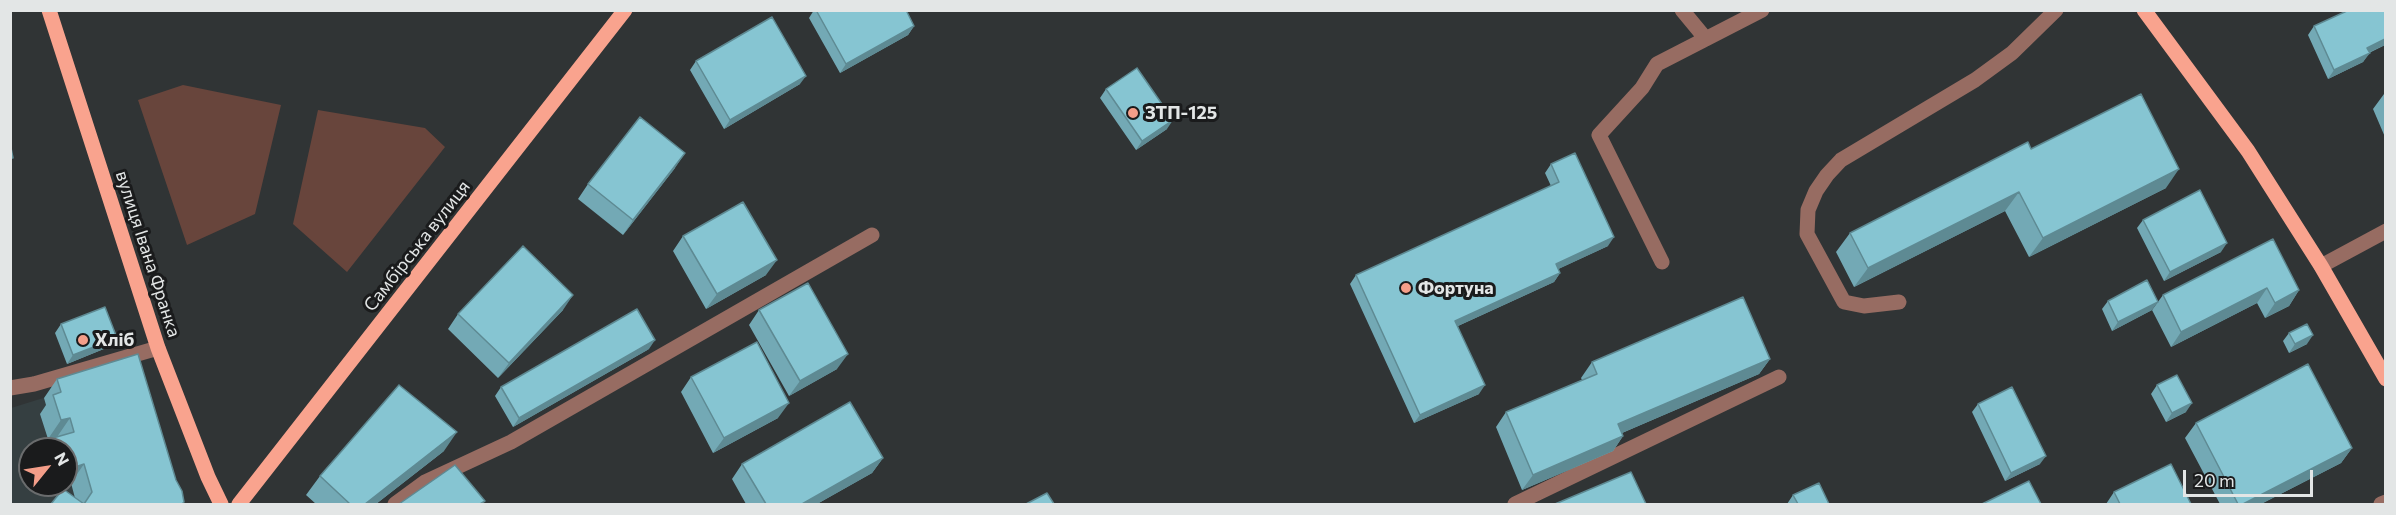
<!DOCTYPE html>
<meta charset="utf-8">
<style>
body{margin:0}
#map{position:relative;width:2396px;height:515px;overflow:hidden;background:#303435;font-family:Commissioner,sans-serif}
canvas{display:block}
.frame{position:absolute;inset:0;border:12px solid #e3e6e6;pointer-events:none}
.north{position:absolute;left:18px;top:437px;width:60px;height:60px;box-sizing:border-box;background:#1a1b1c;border:2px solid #6a6c6d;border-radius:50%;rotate:60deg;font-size:16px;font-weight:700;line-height:24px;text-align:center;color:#e3e6e6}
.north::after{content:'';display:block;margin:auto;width:21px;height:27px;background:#f49e89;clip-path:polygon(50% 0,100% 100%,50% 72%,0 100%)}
.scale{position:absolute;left:2183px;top:470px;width:130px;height:27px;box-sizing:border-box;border:3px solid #e3e6e6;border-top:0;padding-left:8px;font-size:18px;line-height:21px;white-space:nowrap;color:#e3e6e6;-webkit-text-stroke:4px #1a1b1c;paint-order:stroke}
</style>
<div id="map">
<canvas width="2396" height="515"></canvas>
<div class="frame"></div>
<div class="north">N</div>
<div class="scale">20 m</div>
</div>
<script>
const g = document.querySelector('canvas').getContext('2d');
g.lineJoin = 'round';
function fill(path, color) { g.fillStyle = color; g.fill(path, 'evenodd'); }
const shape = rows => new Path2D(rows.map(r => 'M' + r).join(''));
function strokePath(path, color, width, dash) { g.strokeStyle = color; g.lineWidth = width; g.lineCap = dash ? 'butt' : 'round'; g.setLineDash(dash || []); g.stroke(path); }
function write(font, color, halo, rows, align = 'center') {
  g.font = font + ' Commissioner,sans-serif'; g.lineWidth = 6; g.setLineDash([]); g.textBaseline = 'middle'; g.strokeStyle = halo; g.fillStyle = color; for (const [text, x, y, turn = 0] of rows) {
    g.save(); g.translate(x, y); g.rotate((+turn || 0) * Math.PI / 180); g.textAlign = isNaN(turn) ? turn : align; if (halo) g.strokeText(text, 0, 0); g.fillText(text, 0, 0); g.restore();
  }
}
fill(shape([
 [124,373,167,504,11,504,11,408],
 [30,449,66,449,66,485,30,485]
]), '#353f41');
fill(shape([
 [183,85,281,105,255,214,187,245,138,100],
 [318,110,425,128,445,147,347,272,293,224]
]), '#68453c');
strokePath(shape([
 [1682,10,1706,39],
 [1662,262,1599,135,1642,88,1657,64,1762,10],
 [2321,266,2386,231],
 [1899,302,1864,306,1844,302,1807,234,1808,210,1816,191,1827,175,1841,160,1975,80,2012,53,2056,10],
 [10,388,34,384,158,348],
 [395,504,425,482,511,442,872,235],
 [1515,504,1779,377],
 [2381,504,2386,502]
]), '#976c62', 15);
strokePath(shape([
 [49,10,158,348,208,477,221,504],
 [2144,10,2248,151,2321,266,2386,379],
 [239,504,625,10]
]), '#f9a38e', 15);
fill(shape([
 [814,10,906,10,914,26,908,35,840,73,809,18],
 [2385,10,2385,45,2369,53,2363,62,2328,79,2308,35,2314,26],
 [696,61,800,84,724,129,690,70],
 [1106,89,1167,129,1136,150,1100,98],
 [2385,93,2385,137,2373,109,2384,94],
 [2031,149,2166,188,2029,257,2005,211,1854,287,1836,252,1850,233],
 [1551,164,1608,246,1558,269,1560,273,1554,282,1458,326,1479,394,1414,423,1350,284,1356,275,1551,186,1545,173],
 [675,168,623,235,578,199,588,184],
 [2143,220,2221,252,2164,281,2137,228],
 [683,236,766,275,706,309,673,251],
 [2273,239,2299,290,2289,306,2265,318,2257,303,2171,347,2152,310,2163,295],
 [2108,301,2152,310,2112,331,2102,309],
 [563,310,498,378,448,329,458,314],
 [759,310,837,369,789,396,749,325],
 [61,324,111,346,67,364,55,333],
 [2289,333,2307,344,2289,353,2283,341],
 [649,349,513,427,495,396,501,387],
 [1770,359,1759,374,1622,433,1623,436,1613,451,1522,490,1496,427,1506,412,1582,380,1581,378,1592,362],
 [691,377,778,418,713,453,681,392],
 [57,379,176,480,184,502,51,504,75,498,71,483,66,449,46,449,53,438,57,437,48,439,40,414,46,405,44,398],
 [2157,385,2186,412,2166,422,2151,394],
 [1978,404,2040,464,2005,481,1972,412],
 [2196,423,2352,448,2341,463,2261,504,2220,504,2185,438],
 [444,451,376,504,316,504,306,495,320,476],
 [883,458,872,473,817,504,746,504,732,479,742,464],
 [49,485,66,485,50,490],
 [2114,492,2191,504,2106,504],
 [1793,495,1829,504,1787,504]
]), '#73a9b5');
fill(shape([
 [914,26,908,35,840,73,846,64],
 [2385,39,2385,45,2361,56,2367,48],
 [2370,53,2363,62,2328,79,2334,70],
 [806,76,800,84,724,129,730,120],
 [1173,120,1167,129,1136,150,1142,141],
 [685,153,675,168,623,235,633,220],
 [2179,169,2166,188,2029,257,2043,238],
 [2019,192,2005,211,1854,287,1868,268],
 [1614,237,1608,246,1550,273,1556,264],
 [2227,243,2221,252,2164,281,2170,272],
 [777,260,766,275,706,309,717,294],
 [1560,273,1554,282,1449,330,1455,321],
 [2267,288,2257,303,2171,347,2181,332],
 [2299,290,2289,306,2265,318,2275,303],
 [573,295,563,310,498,378,509,363],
 [2158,302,2152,310,2112,331,2118,322],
 [2313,335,2307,344,2289,353,2295,344],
 [117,338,111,346,67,364,73,355],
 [655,340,649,349,513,427,519,418],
 [848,354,837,369,789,396,800,381],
 [1770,359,1759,374,1608,439,1618,424],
 [1485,385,1479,394,1414,423,1420,415],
 [789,403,778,418,713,453,724,438],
 [2192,403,2186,412,2166,422,2172,413],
 [70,418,57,437,48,439,61,420],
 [457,432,444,451,376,504,365,504],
 [1623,436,1613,451,1522,490,1533,475],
 [2352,448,2341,463,2261,504,2243,504],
 [2046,456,2040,464,2005,481,2011,473],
 [883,458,872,473,817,504,802,504],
 [84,464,71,483,66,485,66,470],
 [54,485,66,485,50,490]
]), '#5e8a93');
const building = shape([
 [816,10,906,10,914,26,846,64,816,10],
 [2349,10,2385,10,2385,39,2367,48,2370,53,2334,70,2314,26,2349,10],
 [772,17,806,76,730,120,696,61,772,17],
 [1137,68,1173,120,1142,141,1106,89,1137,68],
 [2141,94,2179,169,2043,238,2019,192,1868,268,1850,233,2028,142,2031,149,2141,94],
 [640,117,685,153,633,220,588,184,640,117],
 [10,143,13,158,10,158,10,143],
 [1575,153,1614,237,1556,264,1560,273,1455,321,1485,385,1420,415,1356,275,1559,182,1551,164,1575,153],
 [2200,190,2227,243,2170,272,2143,220,2200,190],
 [743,202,777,260,717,294,683,236,743,202],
 [2273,239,2299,290,2275,303,2267,288,2181,332,2163,295,2273,239],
 [523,246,573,295,509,363,458,314,523,246],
 [2147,280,2158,302,2118,322,2108,301,2147,280],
 [808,283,848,354,800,381,759,310,808,283],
 [1743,297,1770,359,1618,424,1623,436,1533,475,1506,412,1597,374,1592,362,1743,297],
 [105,307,117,338,73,355,61,324,105,307],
 [637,309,655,340,519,418,501,387,637,309],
 [2307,324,2313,335,2295,344,2289,333,2307,324],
 [757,342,789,403,724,438,691,377,757,342],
 [138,354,176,480,182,491,184,502,182,504,51,504,63,489,84,504,92,492,84,464,66,470,66,449,57,449,53,438,74,432,70,418,61,420,53,395,61,392,57,379,138,354],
 [2308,364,2352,448,2243,504,2238,504,2196,423,2308,364],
 [2177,375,2192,403,2172,413,2157,385,2177,375],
 [399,385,457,432,365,504,350,504,320,476,399,385],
 [2012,387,2046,456,2011,473,1978,404,2012,387],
 [850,402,883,458,802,504,766,504,742,464,850,402],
 [2171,464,2191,504,2120,504,2114,492,2171,464],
 [455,465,485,501,480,504,399,504,455,465],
 [1631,472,1646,504,1555,504,1631,472],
 [2029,481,2041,504,1982,504,2029,481],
 [1819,483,1829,504,1798,504,1793,495,1819,483],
 [1047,493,1054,504,1026,504,1047,493]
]);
fill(building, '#86c5d2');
strokePath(building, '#5e8a93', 1.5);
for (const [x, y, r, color] of [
 [1133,113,6,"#f49e89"],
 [1406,288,6,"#f49e89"],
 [83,340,6,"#f49e89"]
]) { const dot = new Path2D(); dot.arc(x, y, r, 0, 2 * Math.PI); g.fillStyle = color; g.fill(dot); strokePath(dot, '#1a1b1c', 2); }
write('bold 18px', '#e3e6e6', '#1a1b1c', [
 ["ЗТП-125",1145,113],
 ["Фортуна",1418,288],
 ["Хліб",95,340]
], 'left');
write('18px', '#e3e6e6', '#1a1b1c', [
 ["Самбірська вулиця",417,246,-52],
 ["вулиця Івана Франка",148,254,72]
]);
</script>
